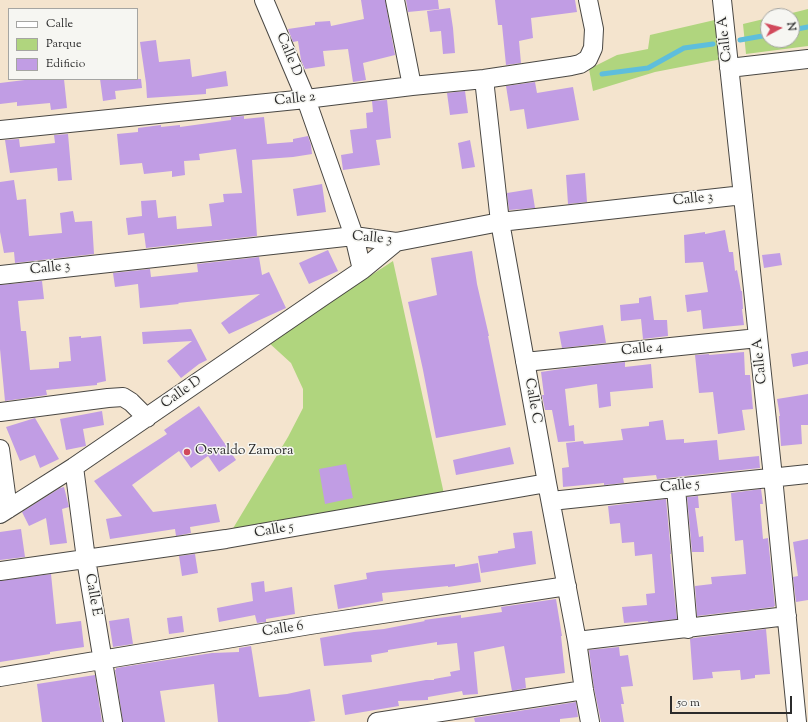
<!DOCTYPE html>
<style>
body{margin:0}
#map{position:relative;width:808px;height:722px;overflow:hidden;background:#f4e4ce;font-family:"Sorts Mill Goudy",serif}
canvas{display:block}
.legend{position:absolute;left:8px;top:8px;width:130px;height:72px;box-sizing:border-box;background:#f6f6f2;border:1px solid #a5a5a2;margin:0;padding:5px 7px;list-style:none;font-size:12px;color:#2b2b2b}
.legend li{display:flex;align-items:center;gap:8px;height:20px}
.legend b{width:20px;border:1px solid #a5a5a2}
.north{position:absolute;left:760px;top:8px;width:40px;height:40px;box-sizing:border-box;background:#f6f6f2;border:1px solid #a5a5a2;border-radius:50%;rotate:83deg;font-size:11px;font-weight:700;line-height:16px;text-align:center;color:#2b2b2b}
.north::after{content:'';display:block;margin:auto;width:14px;height:18px;background:#d1495b;clip-path:polygon(50% 0,100% 100%,50% 72%,0 100%)}
.scale{position:absolute;left:670px;top:696px;width:122px;height:18px;box-sizing:border-box;border:2px solid #2b2b2b;border-top:0;padding-left:5px;font-size:12px;line-height:14px;white-space:nowrap;color:#2b2b2b;-webkit-text-stroke:3px #f6f6f2;paint-order:stroke}
</style>
<div id="map">
<canvas width="808" height="722"></canvas>
<ul class="legend">
<li><b style="height:5px;background:#fff"></b>Calle</li>
<li><b style="height:11px;background:#b0d57e"></b>Parque</li>
<li><b style="height:11px;background:#c19de4"></b>Edificio</li>
</ul>
<div class="north">N</div>
<div class="scale">50 m</div>
</div>
<script>
const g = document.querySelector('canvas').getContext('2d');
g.lineJoin = 'round';
function fill(path, color) { g.fillStyle = color; g.fill(path, 'evenodd'); }
const shape = rows => new Path2D(rows.map(r => 'M' + r).join(''));
function strokePath(path, color, width, dash) { g.strokeStyle = color; g.lineWidth = width; g.lineCap = dash ? 'butt' : 'round'; g.setLineDash(dash || []); g.stroke(path); }
function write(font, color, halo, rows, align = 'center') {
  g.font = font + ' "Sorts Mill Goudy",serif'; g.lineWidth = 3; g.setLineDash([]); g.textBaseline = 'middle'; g.strokeStyle = halo; g.fillStyle = color; for (const [text, x, y, turn = 0] of rows) {
    g.save(); g.translate(x, y); g.rotate((+turn || 0) * Math.PI / 180); g.textAlign = isNaN(turn) ? turn : align; if (halo) g.strokeText(text, 0, 0); g.fillText(text, 0, 0); g.restore();
  }
}
fill(shape([
 [808,9,808,46,746,54,743,24,768,18,768,40,792,40,792,16,780,16],
 [719,19,722,59,655,72,593,91,589,69,617,55,648,49,650,35],
 [393,261,444,494,229,535,288,437,303,408,303,389,291,363,268,342]
]), '#b0d57e');
strokePath(shape([
 [792,30,808,27],
 [740,40,768,35],
 [602,74,648,68,684,48,713,44]
]), '#5ebedc', 5);
fill(shape([
 [361,0,385,0,395,55,363,63,366,80,353,82,348,49,323,51,325,66,305,69,301,60,298,41,293,42,288,29,315,25,315,22,330,21,331,26,364,19],
 [406,0,438,0,439,9,408,12],
 [495,0,575,0,577,12,531,18,533,38,519,41,521,63,506,65,502,25,498,25],
 [450,8,453,28,455,53,443,54,441,31,430,32,427,11],
 [156,40,159,62,190,59,192,77,226,71,228,86,206,89,206,94,147,98,146,83,140,42],
 [33,79,64,79,67,108,51,110,50,103,17,106,17,102,0,104,0,83],
 [100,79,141,79,142,88,115,91,116,99,103,101],
 [535,82,537,93,573,87,579,120,527,129,524,109,510,111,506,86],
 [465,91,468,113,450,115,447,93],
 [387,100,391,138,376,140,380,165,343,170,341,155,353,153,350,130,367,128,366,113,373,112,372,101],
 [244,116,244,119,264,117,267,144,293,142,293,139,308,136,311,145,312,154,293,157,252,160,257,236,146,248,144,233,128,235,126,218,142,216,141,201,156,200,158,218,176,216,177,229,212,226,209,204,224,202,223,194,242,193,236,149,199,154,200,160,184,161,185,175,172,177,172,171,144,174,142,163,120,165,117,134,138,132,138,128,161,125,161,127,180,125,180,127,231,120,231,117],
 [68,134,72,180,58,181,57,168,10,173,5,140,19,139,20,147,55,143,54,135],
 [470,140,475,167,462,169,458,143],
 [585,173,587,202,568,204,566,175],
 [14,180,17,200,26,199,29,236,62,233,60,213,73,211,75,222,92,221,94,254,15,263,14,252,4,253,0,232,0,182],
 [322,184,326,212,297,216,293,189],
 [532,189,535,208,509,210,507,193],
 [725,230,729,252,733,252,735,271,737,270,741,291,742,291,743,309,742,309,744,325,703,329,701,310,687,312,685,295,708,292,703,262,685,263,684,235,705,232,705,234],
 [328,250,338,271,309,284,299,263],
 [472,251,477,284,489,336,488,336,506,425,436,438,423,370,408,302,437,295,431,258],
 [780,253,782,265,764,268,762,255],
 [259,257,262,275,269,272,286,308,229,334,221,323,260,294,178,303,179,304,140,308,138,284,115,287,113,273,150,269,151,277,198,272,197,264],
 [42,281,44,299,18,301,21,331,26,331,30,370,59,368,59,362,71,361,69,337,81,336,81,338,101,336,106,381,97,383,97,385,46,390,47,395,5,401,0,349,0,285],
 [651,296,654,320,667,320,668,336,643,339,641,319,621,321,620,305,639,303,639,298],
 [603,325,606,343,562,348,559,332],
 [191,329,207,360,199,364,181,378,167,361,192,341,143,344,142,332],
 [808,351,808,364,793,367,791,354],
 [744,352,745,375,750,375,753,409,742,410,745,430,718,434,713,392,699,393,695,355,709,354,709,355],
 [625,362,625,367,651,364,653,388,610,392,611,406,599,408,597,384,565,389,569,426,574,425,575,441,558,442,552,410,545,410,542,395,544,395,541,372,561,369],
 [808,394,808,425,801,425,802,444,781,446,779,416,780,416,777,399],
 [199,406,236,460,219,472,208,456,191,468,179,451,132,485,153,512,216,504,220,522,190,527,191,533,176,536,175,529,110,539,106,519,122,516,94,481,167,434,164,430],
 [102,411,104,425,83,429,86,446,66,450,60,419],
 [35,418,59,459,40,468,35,455,20,461,6,427],
 [663,420,666,440,684,439,684,443,717,440,719,460,759,456,760,468,657,479,656,475,623,478,624,483,604,485,604,483,563,487,562,468,569,467,566,443,583,441,584,444,623,440,621,429,649,426,649,422],
 [510,447,514,464,456,475,453,460],
 [346,464,353,498,325,504,319,469],
 [64,487,69,507,62,509,67,543,50,545,46,518,29,526,22,512,60,488],
 [761,489,763,504,760,504,763,539,768,538,775,606,774,606,774,607,697,616,695,586,712,584,711,577,746,574,743,540,735,541,731,493],
 [698,496,699,508,695,508,699,537,703,536,704,552,692,552,687,497],
 [666,499,671,554,670,554,677,619,650,622,648,622,648,621,624,623,622,607,647,605,646,594,655,593,652,554,635,556,634,542,622,543,620,523,610,524,608,506],
 [21,529,25,557,0,560,0,532],
 [532,531,536,564,481,573,478,556,498,553,498,551,515,548,513,533],
 [808,539,808,600,796,602,793,577,798,576,793,542],
 [195,554,198,573,182,576,179,556],
 [478,563,481,582,448,587,448,586,382,593,383,601,338,609,334,585,367,579,366,573,378,571,455,564,455,567],
 [51,574,56,624,81,621,84,647,50,652,50,654,0,662,0,581],
 [264,581,265,592,292,587,295,614,266,619,266,622,257,623,255,615,219,622,217,608,253,601,251,583],
 [556,599,562,636,561,636,565,673,525,678,526,688,512,691,504,646,474,652,478,694,463,695,462,691,428,697,428,700,398,701,399,706,345,715,342,695,426,680,434,680,434,679,451,676,450,672,460,670,457,643,437,645,437,642,388,650,388,652,371,655,372,662,324,666,320,638,354,632,384,629,425,621,424,620,461,615,461,618,502,612,501,607],
 [182,616,184,632,169,634,167,618],
 [129,618,133,644,113,647,109,621],
 [766,629,770,674,755,675,755,678,741,680,740,670,712,672,713,678,693,680,690,639,694,638],
 [251,646,259,697,287,694,310,689,315,721,308,722,218,722,214,684,160,691,165,722,123,722,115,670,116,670,116,668,212,653,239,652,239,648],
 [619,647,620,656,628,655,633,686,621,687,624,704,621,704,624,722,601,722,594,688,589,650],
 [95,675,102,722,42,722,37,684],
 [576,702,578,717,560,719,560,722,475,722,474,718]
]), '#c19de4');
const minor = shape([
 [264,0,306,99,354,236,362,270],
 [395,0,412,86],
 [722,0,773,477,797,722],
 [729,68,808,59],
 [484,79,500,222,547,483,577,641,584,690,590,722],
 [0,130,306,99,412,86,484,79,571,66,580,64,588,59,593,48,594,29,588,0],
 [0,275,354,236,396,242,500,222,743,195],
 [525,362,758,338],
 [0,412,108,398,123,397,131,402,147,418],
 [0,449,8,509],
 [74,467,86,559,113,722],
 [676,488,688,629],
 [551,501,808,474],
 [0,514,74,467,322,297,362,270,396,242],
 [0,571,226,539,547,483],
 [577,641,787,616],
 [0,677,310,625,567,586],
 [377,722,584,690]
]);
strokePath(minor, '#494743', 20);
strokePath(minor, '#fff', 18);
for (const [x, y, r, color] of [
 [187,452,4,"#d1495b"]
]) { const dot = new Path2D(); dot.arc(x, y, r, 0, 2 * Math.PI); g.fillStyle = color; g.fill(dot); strokePath(dot, '#f6f6f2', 1.5); }
write('14px', '#2b2b2b', '#f6f6f2', [
 ["Calle A",726,39,-96],
 ["Calle D",288,55,67],
 ["Calle 2",295,100,-6],
 ["Calle 3",693,200,-6],
 ["Calle 3",372,239,5],
 ["Calle 3",50,269,-6],
 ["Calle 4",642,350,-6],
 ["Calle A",761,361,-96],
 ["Calle D",182,393,-35],
 ["Calle C",532,401,80],
 ["Calle 5",680,487,-6],
 ["Calle 5",274,531,-10],
 ["Calle E",92,595,80],
 ["Calle 6",283,630,-9]
]);
write('14px', '#2b2b2b', '#f6f6f2', [
 ["Osvaldo Zamora",195,452]
], 'left');
</script>
